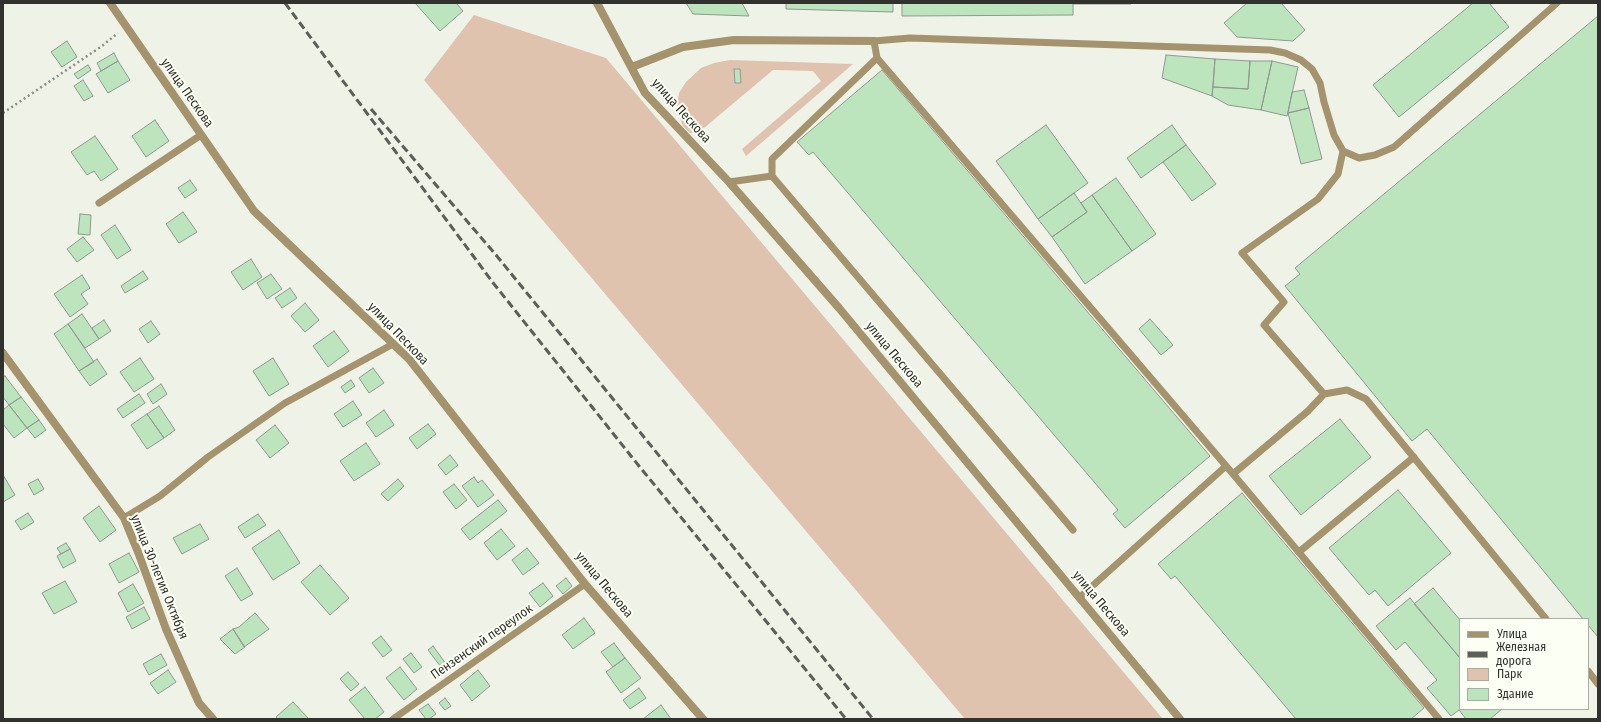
<!DOCTYPE html>
<meta charset="utf-8">
<style>
body{margin:0}
#map{position:relative;width:1601px;height:722px;overflow:hidden;background:#eff2e6;font-family:"Fira Sans Condensed",sans-serif}
canvas{display:block}
.frame{position:absolute;inset:0;border:4px solid #31322d;pointer-events:none}
.legend{position:absolute;left:1459px;top:618px;width:130px;height:92px;box-sizing:border-box;background:#fcfff3;border:1px solid #abada4;margin:0;padding:5px 7px;list-style:none;font-size:12px;color:#31322d}
.legend li{display:flex;align-items:center;gap:8px;height:20px}
.legend b{width:20px;border:1px solid #abada4}
</style>
<div id="map">
<canvas width="1601" height="722"></canvas>
<div class="frame"></div>
<ul class="legend">
<li><b style="height:5px;background:#a4936c"></b>Улица</li>
<li><b style="height:5px;background:#5c5e57"></b>Железная дорога</li>
<li><b style="height:11px;background:#e0c3af"></b>Парк</li>
<li><b style="height:11px;background:#bde5bd"></b>Здание</li>
</ul>
</div>
<script>
const g = document.querySelector('canvas').getContext('2d');
g.lineJoin = 'round';
function fill(path, color) { g.fillStyle = color; g.fill(path, 'evenodd'); }
const shape = rows => new Path2D(rows.map(r => 'M' + r).join(''));
function strokePath(path, color, width, dash) { g.strokeStyle = color; g.lineWidth = width; g.lineCap = dash ? 'butt' : 'round'; g.setLineDash(dash || []); g.stroke(path); }
function write(font, color, halo, rows, align = 'center') {
  g.font = font + ' "Fira Sans Condensed",sans-serif'; g.lineWidth = 4; g.setLineDash([]); g.textBaseline = 'middle'; g.strokeStyle = halo; g.fillStyle = color; for (const [text, x, y, turn = 0] of rows) {
    g.save(); g.translate(x, y); g.rotate((+turn || 0) * Math.PI / 180); g.textAlign = isNaN(turn) ? turn : align; if (halo) g.strokeText(text, 0, 0); g.fillText(text, 0, 0); g.restore();
  }
}
fill(shape([
 [474,15,606,58,1163,719,965,719,424,80],
 [730,60,853,64,746,156,742,149,821,81,813,71,773,70,698,133,690,133,683,126,678,113,677,104,679,93,686,82,701,68,714,63]
]), '#e0c3af');
const building = shape([
 [415,3,456,3,463,11,440,31,415,3],
 [686,3,742,3,749,16,693,14,686,3],
 [786,3,893,3,893,12,786,9,786,3],
 [902,3,1131,3,1131,4,1073,4,1073,15,902,16,902,3],
 [1247,3,1281,3,1305,30,1293,41,1237,37,1224,23,1247,3],
 [1473,3,1489,3,1509,27,1399,117,1373,85,1473,3],
 [1598,16,1598,637,1588,625,1588,619,1583,619,1427,429,1412,441,1285,286,1300,274,1295,268,1598,16],
 [67,41,77,57,62,67,51,52,67,41],
 [114,53,118,61,101,71,97,63,114,53],
 [1166,55,1215,59,1212,96,1162,78,1166,55],
 [1215,59,1250,61,1248,89,1213,87,1215,59],
 [118,61,130,80,108,93,96,74,118,61],
 [1250,61,1272,61,1261,110,1228,105,1212,96,1213,87,1248,89,1250,61],
 [1272,61,1298,67,1287,116,1261,110,1272,61],
 [88,65,91,70,78,79,74,74,88,65],
 [734,69,740,69,741,83,735,83,734,69],
 [882,70,1210,456,1125,528,1113,514,1118,510,813,152,809,155,797,142,882,70],
 [83,80,93,96,84,101,74,86,83,80],
 [1304,90,1309,108,1288,113,1292,92,1304,90],
 [1309,108,1322,159,1301,164,1288,113,1309,108],
 [155,120,169,141,146,157,132,136,155,120],
 [1046,125,1088,183,1038,219,996,161,1046,125],
 [1172,125,1186,145,1141,178,1127,158,1172,125],
 [95,136,118,169,101,181,94,171,87,175,71,152,95,136],
 [1186,145,1216,184,1192,201,1163,162,1186,145],
 [1116,178,1156,234,1132,251,1092,195,1116,178],
 [190,180,197,190,185,198,178,188,190,180],
 [1074,193,1087,212,1052,237,1038,219,1074,193],
 [1092,195,1132,251,1085,284,1052,237,1087,212,1081,203,1092,195],
 [183,212,197,232,179,243,166,224,183,212],
 [80,214,91,215,90,235,78,234,80,214],
 [115,225,131,250,117,259,101,235,115,225],
 [83,237,94,250,77,262,67,249,83,237],
 [251,259,262,277,243,290,231,272,251,259],
 [143,271,148,279,125,293,121,286,143,271],
 [271,274,282,289,267,299,257,283,271,274],
 [82,275,90,288,81,294,88,304,70,317,54,294,82,275],
 [290,288,297,298,282,308,275,298,290,288],
 [305,303,319,320,305,332,291,316,305,303],
 [82,314,99,339,85,348,68,324,82,314],
 [1150,319,1173,345,1161,355,1139,329,1150,319],
 [104,320,111,331,99,339,92,328,104,320],
 [151,321,160,334,148,343,139,329,151,321],
 [68,324,94,362,79,371,54,334,68,324],
 [334,331,349,351,328,367,313,346,334,331],
 [140,358,154,379,134,392,120,372,140,358],
 [273,358,289,384,269,396,253,371,273,358],
 [97,359,107,374,90,386,79,371,97,359],
 [373,368,384,383,369,393,359,378,373,368],
 [5,376,21,397,9,405,3,397,3,377,5,376],
 [351,380,355,386,345,393,341,387,351,380],
 [161,384,167,394,153,404,147,394,161,384],
 [139,394,145,403,123,418,117,409,139,394],
 [21,397,39,420,27,428,9,405,21,397],
 [353,401,362,415,343,427,334,414,353,401],
 [9,405,27,428,14,438,3,424,3,410,9,405],
 [159,406,175,430,164,438,147,414,159,406],
 [384,410,394,425,376,437,366,423,384,410],
 [147,414,164,438,147,449,131,425,147,414],
 [1340,419,1371,457,1301,515,1269,476,1340,419],
 [39,420,46,430,35,438,27,428,39,420],
 [428,424,436,434,417,449,409,438,428,424],
 [275,425,289,443,270,458,256,440,275,425],
 [366,443,380,464,354,481,340,461,366,443],
 [450,455,458,465,446,475,438,465,450,455],
 [3,475,15,495,3,502,3,475],
 [474,477,478,483,482,480,494,495,478,507,462,486,474,477],
 [38,479,44,489,34,495,28,484,38,479],
 [398,479,404,486,388,501,381,494,398,479],
 [454,484,467,500,456,509,443,492,454,484],
 [1398,490,1451,553,1388,606,1375,590,1369,595,1329,548,1398,490],
 [1242,493,1424,708,1411,719,1296,719,1175,576,1171,579,1158,564,1242,493],
 [498,500,507,511,470,540,461,529,498,500],
 [99,506,116,530,100,542,83,518,99,506],
 [28,513,34,522,21,530,15,521,28,513],
 [258,514,266,525,245,538,238,527,258,514],
 [200,524,209,539,182,554,173,538,200,524],
 [501,529,515,546,497,560,484,543,501,529],
 [279,530,300,563,273,580,252,548,279,530],
 [66,543,70,549,61,554,57,548,66,543],
 [527,548,539,563,523,575,512,560,527,548],
 [70,549,76,561,63,568,57,556,70,549],
 [129,553,139,572,119,583,109,564,129,553],
 [320,565,349,598,330,615,301,582,320,565],
 [237,568,253,594,241,601,225,576,237,568],
 [566,578,572,586,563,594,556,586,566,578],
 [65,581,77,602,54,614,42,593,65,581],
 [543,583,553,596,540,607,529,593,543,583],
 [133,584,144,603,128,612,118,593,133,584],
 [1433,588,1460,620,1460,658,1414,604,1433,588],
 [1410,598,1460,658,1460,709,1502,709,1490,719,1466,719,1459,710,1451,716,1427,688,1437,680,1405,642,1396,650,1376,626,1410,598],
 [144,607,150,619,132,629,126,617,144,607],
 [255,613,269,629,244,647,233,629,239,627,255,613],
 [584,618,595,633,573,649,562,635,584,618],
 [233,629,245,647,235,654,220,639,233,629],
 [381,636,392,650,383,657,372,643,381,636],
 [614,643,625,658,613,667,601,652,614,643],
 [433,646,449,668,444,671,428,650,433,646],
 [411,653,422,667,414,673,403,659,411,653],
 [161,654,167,665,149,675,143,664,161,654],
 [625,658,641,678,621,693,606,672,625,658],
 [400,667,417,689,404,700,386,678,400,667],
 [168,670,176,682,158,694,150,683,168,670],
 [478,670,490,686,472,701,460,685,478,670],
 [348,672,359,684,351,691,340,679,348,672],
 [365,687,384,712,375,719,365,719,349,700,365,687],
 [639,688,646,698,630,709,623,700,639,688],
 [445,698,451,706,445,710,439,703,445,698],
 [293,702,309,719,278,719,276,717,293,702],
 [428,704,436,714,429,719,426,719,419,710,428,704],
 [661,705,671,719,643,719,661,705]
]);
fill(building, '#bde5bd');
strokePath(building, '#909890', 1);
strokePath(shape([
 [3,113,102,46,118,33]
]), '#8d8f86', 2.5, [2, 3]);
strokePath(shape([
 [772,176,772,159,877,58],
 [729,182,772,176,1073,530],
 [99,203,201,135],
 [1324,394,1264,325,1284,302,1242,253,1318,199,1338,174,1343,151],
 [1233,474,1308,411,1324,394,1347,390,1366,399,1546,619],
 [124,518,160,496,208,457,285,403,393,344],
 [1299,552,1414,457],
 [1080,597,1226,466],
 [1588,671,1598,684],
 [393,719,585,584],
 [1439,719,1233,474,877,58,874,41,910,38,1270,50,1285,53,1301,60,1312,69,1320,83,1324,102,1334,135,1343,151,1359,158,1375,155,1394,147,1557,3]
]), '#a4936c', 7);
strokePath(shape([
 [110,3,254,211,409,359,585,584,703,719],
 [597,3,645,93,729,182,839,308,1180,719],
 [632,67,683,47,734,40,874,41],
 [3,353,124,518,138,552,166,629,199,703,213,719]
]), '#a4936c', 8);
strokePath(shape([
 [285,3,494,284,639,466,846,719],
 [371,109,496,255,873,719]
]), '#5c5e57', 3, [8, 4]);
write('13px', '#31322d', '#fcfff3', [
 ["улица Пескова",187,93,55],
 ["улица Пескова",681,111,48],
 ["улица Пескова",398,334,46],
 ["улица Пескова",894,355,50],
 ["улица 30-летия Октября",159,577,68],
 ["улица Пескова",604,585,50],
 ["улица Пескова",1101,604,50],
 ["Пензенский переулок",482,642,-35]
]);
</script>
